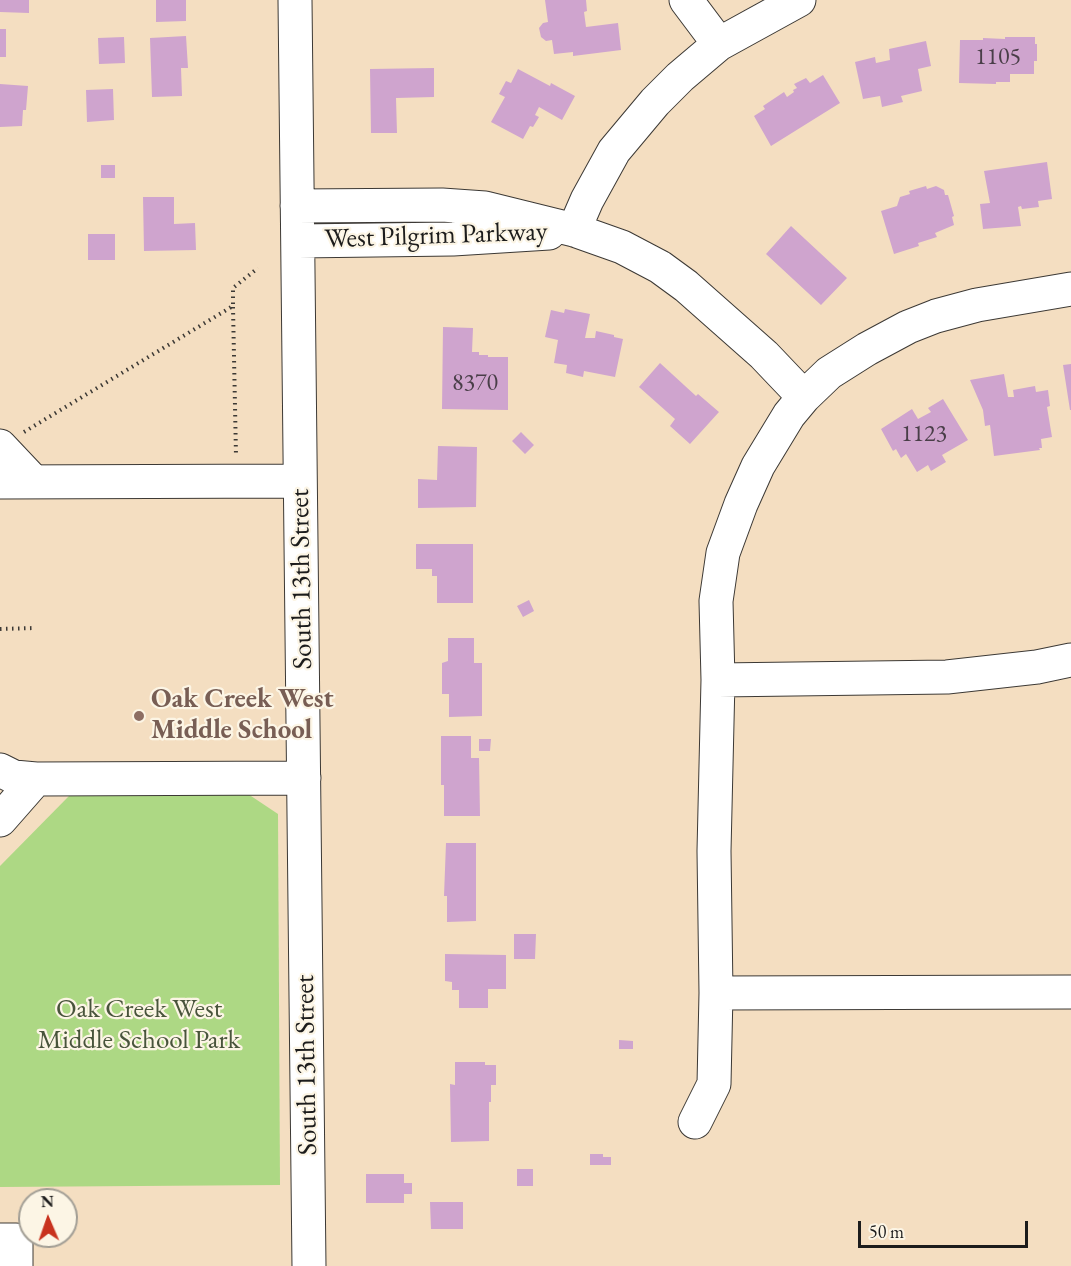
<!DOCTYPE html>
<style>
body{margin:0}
#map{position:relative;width:1071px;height:1266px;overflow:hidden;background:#f4dec1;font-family:"EB Garamond",serif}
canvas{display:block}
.north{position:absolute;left:18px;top:1188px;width:60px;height:60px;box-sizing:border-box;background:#fcf5e5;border:2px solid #a29e95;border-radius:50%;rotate:358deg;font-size:16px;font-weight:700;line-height:24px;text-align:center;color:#1c1c1c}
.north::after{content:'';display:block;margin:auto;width:21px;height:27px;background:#c8321e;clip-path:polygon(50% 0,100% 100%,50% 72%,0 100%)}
.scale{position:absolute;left:858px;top:1221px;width:170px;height:27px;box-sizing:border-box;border:3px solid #1c1c1c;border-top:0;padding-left:8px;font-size:18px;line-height:21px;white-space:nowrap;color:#1c1c1c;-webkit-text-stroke:4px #fcf5e5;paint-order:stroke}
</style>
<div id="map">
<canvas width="1071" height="1266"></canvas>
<div class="north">N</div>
<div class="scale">50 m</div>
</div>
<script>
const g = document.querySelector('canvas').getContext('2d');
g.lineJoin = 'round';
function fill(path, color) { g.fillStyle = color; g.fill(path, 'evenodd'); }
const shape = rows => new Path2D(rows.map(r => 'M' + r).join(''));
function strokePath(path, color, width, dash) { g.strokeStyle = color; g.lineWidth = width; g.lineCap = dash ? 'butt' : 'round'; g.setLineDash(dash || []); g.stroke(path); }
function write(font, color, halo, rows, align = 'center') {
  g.font = font + ' "EB Garamond",serif'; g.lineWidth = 4.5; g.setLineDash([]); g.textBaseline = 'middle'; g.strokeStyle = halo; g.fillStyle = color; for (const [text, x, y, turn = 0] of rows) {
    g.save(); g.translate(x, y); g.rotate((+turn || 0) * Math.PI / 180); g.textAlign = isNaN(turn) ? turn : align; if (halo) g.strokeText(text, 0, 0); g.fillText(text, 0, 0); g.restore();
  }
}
fill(shape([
 [245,792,278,814,280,1185,0,1187,0,866,69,796]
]), '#add884');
fill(shape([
 [0,0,29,0,29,13,0,12],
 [156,0,186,0,186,21,156,22],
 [545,0,586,0,587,11,584,12,586,27,618,23,621,50,573,56,573,52,554,54,552,40,546,41,541,37,539,28,543,23,548,22],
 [0,29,6,29,6,57,0,57],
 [186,36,188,68,181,68,182,96,152,97,150,38],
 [124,37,125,63,99,64,98,38],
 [1005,37,1035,37,1035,44,1037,44,1037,61,1034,61,1034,74,1010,74,1010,82,996,82,996,84,959,83,960,40,983,40,983,38,1005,39],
 [926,41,931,66,918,69,922,91,901,96,903,102,882,107,880,96,863,99,855,62,875,57,876,63,890,60,889,49],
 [434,68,434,97,396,98,397,133,371,133,370,69],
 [518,69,550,86,551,83,575,96,562,120,539,107,535,115,539,117,533,127,530,126,523,139,491,122,505,97,499,94,506,81,511,83],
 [823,75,840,103,771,146,754,116,765,109,763,106,784,92,787,97,794,92,793,90,797,88,794,84,806,78,810,83],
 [0,84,28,86,26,110,23,110,22,126,0,127],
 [113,89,114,120,87,122,86,90],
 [1047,162,1052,199,1038,201,1039,207,1022,209,1021,206,1018,207,1021,226,983,229,980,204,990,203,984,171],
 [101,165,115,165,115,178,101,178],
 [926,186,927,189,936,186,944,190,945,195,948,195,954,216,952,217,954,225,935,233,937,237,918,243,919,246,894,254,881,211,897,206,900,197,910,194,909,191],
 [143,197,174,197,174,224,195,223,196,250,144,251],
 [791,226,847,278,821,305,766,254],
 [88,234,115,234,115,260,88,260],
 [565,309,590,314,585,338,595,338,596,331,614,335,614,337,623,339,615,377,584,371,583,377,566,373,567,365,554,363,558,340,545,337,551,310,564,313],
 [443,327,473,328,472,352,479,352,479,355,488,355,488,357,508,357,508,410,442,409],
 [660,363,696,396,698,394,719,412,690,444,670,426,675,419,639,387],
 [1071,364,1071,410,1070,410,1063,365],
 [1004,374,1008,397,1014,397,1013,390,1035,386,1036,392,1048,390,1050,406,1047,407,1052,437,1041,439,1042,448,1039,448,1040,450,994,456,990,425,985,426,983,410,970,380],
 [943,399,968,440,942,455,946,462,931,471,928,465,917,472,906,454,901,458,896,449,893,451,881,429,912,409,918,419,931,412,928,408],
 [521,432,534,445,525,454,512,441],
 [438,446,477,447,476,507,418,508,418,479,437,480],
 [416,544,473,544,473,603,437,603,437,576,432,576,432,569,416,569],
 [529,600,534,611,523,617,517,606],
 [448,638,474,638,474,663,482,663,482,716,449,717,449,694,442,694,442,663,448,661],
 [441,736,471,736,471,758,479,758,480,816,444,816,444,785,441,785],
 [479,739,491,739,490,751,479,751],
 [446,843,476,843,476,921,447,922,447,896,444,896],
 [514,934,536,934,535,959,514,959],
 [445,954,506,955,506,989,488,989,488,1008,459,1008,459,990,452,990,452,982,445,981],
 [619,1040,633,1041,633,1049,619,1049],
 [455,1062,485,1062,485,1065,496,1065,496,1085,491,1085,491,1102,489,1102,489,1141,451,1142,450,1084,455,1085],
 [590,1154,603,1154,603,1157,611,1157,611,1165,590,1165],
 [517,1169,533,1169,533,1186,517,1186],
 [366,1174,404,1174,404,1183,412,1183,412,1194,404,1194,404,1203,366,1203],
 [430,1202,463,1202,463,1229,431,1229]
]), '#cfa4ce');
const minor = shape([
 [295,0,309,1266],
 [686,0,719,44],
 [297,206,442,205,485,208,574,230,622,247,660,267,686,286,764,355,804,397],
 [574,230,587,200,614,151,655,102,680,77,719,44,799,0],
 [298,241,453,239,549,233],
 [0,446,34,482],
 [0,482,300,481],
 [718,680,947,677,1037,667,1071,660],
 [0,770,14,777,36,779,304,778],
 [0,820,36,779],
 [716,993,1071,992],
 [695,1122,714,1084,716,993,714,851,718,680,716,601,723,553,741,504,758,466,789,415,804,397,829,373,867,349,908,327,936,316,977,305,1071,289],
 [0,1240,16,1240,16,1266]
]);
strokePath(minor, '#3c3935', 35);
strokePath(shape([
 [233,307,236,456],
 [24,432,233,306,233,288,258,268],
 [0,629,35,628]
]), '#3c3935', 4, [1.5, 4.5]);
strokePath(minor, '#fff', 33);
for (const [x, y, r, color] of [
 [139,716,6,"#8d6e63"]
]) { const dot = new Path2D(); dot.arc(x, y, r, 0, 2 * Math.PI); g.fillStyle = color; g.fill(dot); strokePath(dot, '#fcf5e5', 2); }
write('24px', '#493e48', null, [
 ["1105",998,57],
 ["8370",475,383],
 ["1123",924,434]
]);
write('27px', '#1c1c1c', '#fcf5e5', [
 ["West Pilgrim Parkway",436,236,-2],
 ["South 13th Street",302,579,-91],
 ["South 13th Street",307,1065,-91]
]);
write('bold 27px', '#785e54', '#fcf5e5', [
 ["Oak Creek West",151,700],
 ["Middle School",151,731]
], 'left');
write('27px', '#48543b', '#fcf5e5', [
 ["Oak Creek West",139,1010],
 ["Middle School Park",139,1041]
]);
</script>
